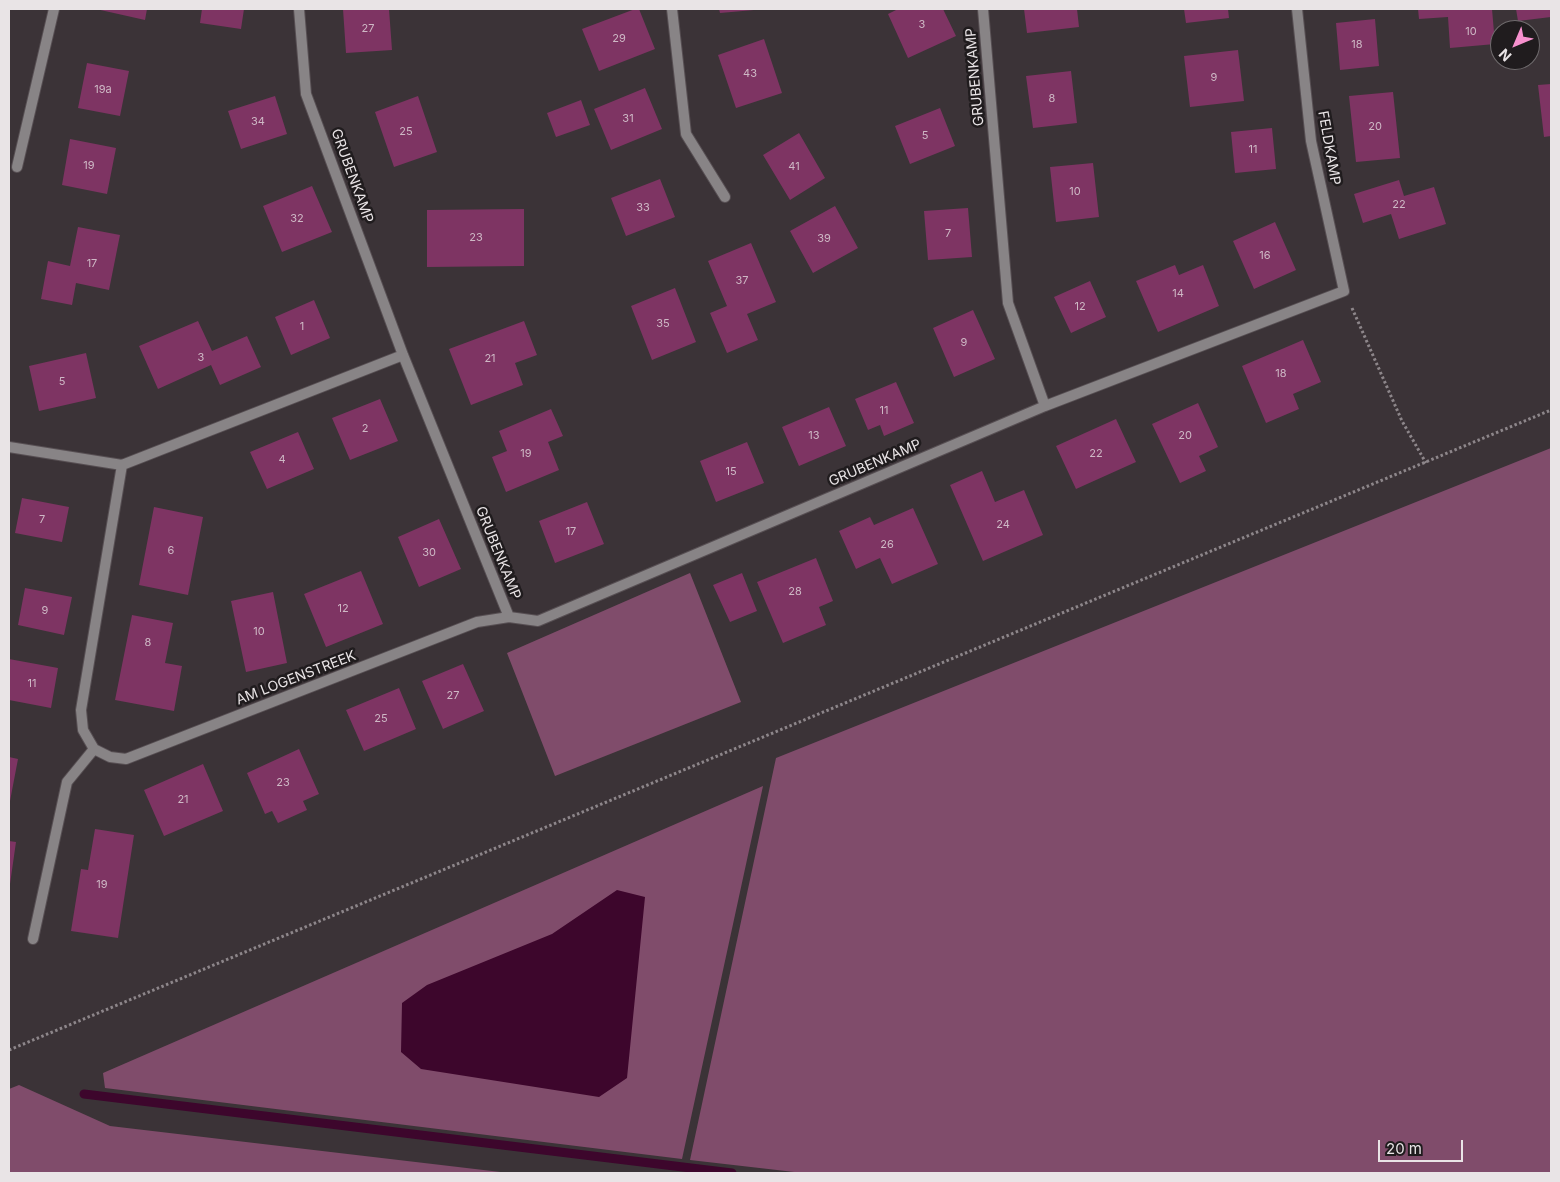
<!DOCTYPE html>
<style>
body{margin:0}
#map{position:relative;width:1560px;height:1182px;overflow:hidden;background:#3b3337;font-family:Inter,sans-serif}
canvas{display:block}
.frame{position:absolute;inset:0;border:10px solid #e9e4e6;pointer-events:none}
.north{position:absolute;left:1490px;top:20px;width:50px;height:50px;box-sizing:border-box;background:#201c1e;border:1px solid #706c6e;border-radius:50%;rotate:225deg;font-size:14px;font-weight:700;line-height:20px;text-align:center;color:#e9e4e6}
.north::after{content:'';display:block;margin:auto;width:18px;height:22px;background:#f790ce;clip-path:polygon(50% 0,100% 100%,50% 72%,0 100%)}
.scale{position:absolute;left:1378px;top:1140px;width:85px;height:22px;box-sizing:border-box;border:2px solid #e9e4e6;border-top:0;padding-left:6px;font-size:15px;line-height:18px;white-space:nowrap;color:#e9e4e6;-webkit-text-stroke:4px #201c1e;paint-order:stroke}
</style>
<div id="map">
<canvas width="1560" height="1182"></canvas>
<div class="frame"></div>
<div class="north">N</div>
<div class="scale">20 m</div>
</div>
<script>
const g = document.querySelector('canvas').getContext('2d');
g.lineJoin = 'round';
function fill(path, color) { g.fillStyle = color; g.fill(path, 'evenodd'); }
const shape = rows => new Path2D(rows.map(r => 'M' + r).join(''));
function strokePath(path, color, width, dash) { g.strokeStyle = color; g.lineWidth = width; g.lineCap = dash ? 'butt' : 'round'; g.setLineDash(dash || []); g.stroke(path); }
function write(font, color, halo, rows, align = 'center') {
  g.font = font + ' Inter,sans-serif'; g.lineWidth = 5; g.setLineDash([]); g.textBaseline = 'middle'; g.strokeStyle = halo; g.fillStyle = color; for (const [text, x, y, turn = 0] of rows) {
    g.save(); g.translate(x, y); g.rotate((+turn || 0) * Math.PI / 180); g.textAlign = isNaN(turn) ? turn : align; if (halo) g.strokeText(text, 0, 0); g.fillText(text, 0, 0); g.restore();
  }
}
fill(shape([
 [1551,448,1551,1173,803,1173,690,1160,776,758],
 [690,573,741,702,555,776,507,653],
 [763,786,682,1159,105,1088,103,1073],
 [19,1085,110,1126,509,1173,9,1173,9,1089]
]), '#804c6b');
fill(shape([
 [617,890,645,897,627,1078,599,1097,421,1069,401,1052,402,1003,427,985,552,934]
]), '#3d062c');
strokePath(shape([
 [84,1094,732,1173]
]), '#3d062c', 9);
fill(shape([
 [96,9,147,9,145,20],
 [202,9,244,9,241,29,200,23],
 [343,9,389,9,392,50,346,53],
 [635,9,639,9,655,49,599,71,582,29],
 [719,9,754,9,754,10,720,13],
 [898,9,943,9,956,36,908,58,888,14],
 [1024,9,1077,9,1079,27,1027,33],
 [1184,9,1228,9,1229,18,1186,23],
 [1418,9,1492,9,1495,44,1450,48,1448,17,1419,19],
 [1516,9,1551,9,1551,17,1518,21],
 [1375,19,1379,66,1340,70,1336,23],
 [764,39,782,93,736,108,718,55],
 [1238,50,1244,101,1190,107,1184,56],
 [87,63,129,71,120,116,78,108],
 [1071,71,1077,123,1033,128,1026,76],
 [1551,84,1551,136,1544,137,1538,85],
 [645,88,662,129,611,150,594,109],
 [1393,92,1400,158,1356,162,1349,96],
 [275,96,287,134,241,149,228,111],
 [418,96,437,152,394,167,375,112],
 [581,100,590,125,556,137,547,113],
 [940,108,955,146,910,164,895,126],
 [1272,128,1276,169,1235,173,1231,132],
 [799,133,825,178,790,200,763,155],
 [70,139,116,148,107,194,62,185],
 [1093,163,1099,217,1056,222,1050,167],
 [660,179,675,217,626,236,611,198],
 [1399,180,1404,196,1434,187,1446,224,1399,239,1391,214,1363,223,1354,194],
 [312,186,332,232,282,252,263,206],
 [835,206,858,248,813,273,790,231],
 [968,208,972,257,928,260,924,211],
 [524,209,524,266,427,267,427,210],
 [1275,222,1296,270,1254,289,1233,241],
 [78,227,120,235,109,290,76,283,72,305,41,299,48,261,70,266],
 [751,243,776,302,747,314,758,340,727,353,710,313,727,306,708,261],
 [1175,265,1179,275,1203,265,1219,306,1158,332,1136,281],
 [1090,281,1106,317,1071,333,1054,297],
 [675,288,696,342,652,360,631,306],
 [314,300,330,338,291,355,275,317],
 [973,310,995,359,954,377,933,328],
 [198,321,212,351,247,336,261,367,220,385,211,365,158,389,139,346],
 [524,321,537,355,515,363,523,385,471,405,449,349],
 [1303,340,1321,382,1293,394,1299,409,1266,423,1242,366],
 [86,353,96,398,39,411,29,366],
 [896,382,914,423,884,436,880,425,868,430,855,399],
 [380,399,398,441,350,460,332,418],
 [1198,403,1218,447,1199,456,1206,471,1180,483,1152,424],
 [829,407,846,446,799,466,782,427],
 [551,409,563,436,548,442,559,470,506,492,492,457,507,451,499,431],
 [1116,419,1136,462,1076,489,1056,446],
 [298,432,314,469,267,489,250,452],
 [747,442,764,483,716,502,700,461],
 [982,471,995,502,1024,490,1043,535,983,561,950,485],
 [22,498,69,507,62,542,15,533],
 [587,502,604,544,555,563,539,521],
 [154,507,203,517,188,595,139,585],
 [913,508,938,564,892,584,880,558,856,569,839,531,870,517,874,525],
 [439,519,461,569,419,587,398,537],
 [816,558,833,601,819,607,826,625,783,643,757,582],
 [361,571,383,624,326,647,304,594],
 [742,573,757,611,730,622,713,585],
 [25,588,72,597,64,635,18,625],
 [273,592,287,663,246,672,231,601],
 [132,615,173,623,165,663,182,666,174,711,115,700],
 [9,659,58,668,51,708,9,700],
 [463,664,484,711,443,729,422,681],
 [399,688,416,729,364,751,346,710],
 [299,749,319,794,303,801,307,810,278,823,272,811,265,814,247,773],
 [9,757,18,759,10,801,9,801],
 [203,764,223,811,164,836,144,790],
 [95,829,134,835,118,938,71,931,81,869,88,870],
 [9,841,16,842,10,884,9,884]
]), '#7e3463');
const minor = shape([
 [299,9,306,94,403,355,509,617,538,621,1045,406,1344,291,1311,141,1297,9],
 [672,9,686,134,725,197],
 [983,9,1008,303,1045,406],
 [17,167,54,9],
 [403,355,122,465,81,710,83,730,94,749,110,757,126,759,477,622,509,617],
 [9,447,122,465],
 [33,939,67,782,94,749]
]);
strokePath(minor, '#574f53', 12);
strokePath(shape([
 [1352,308,1402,421,1426,463],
 [9,1050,1551,410]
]), '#8d868a', 3, [2.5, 2.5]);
strokePath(minor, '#888486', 10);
write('11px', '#ceb8c5', null, [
 ["3",922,25],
 ["27",368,29],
 ["10",1471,32],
 ["29",619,39],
 ["18",1357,45],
 ["43",750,74],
 ["9",1214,78],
 ["19a",103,90],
 ["8",1052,99],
 ["31",628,119],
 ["34",258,122],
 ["20",1375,127],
 ["25",406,132],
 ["5",925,136],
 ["11",1253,150],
 ["19",89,166],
 ["41",794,167],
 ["10",1075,192],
 ["22",1399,205],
 ["33",643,208],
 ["32",297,219],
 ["7",948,234],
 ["23",476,238],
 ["39",824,239],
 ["16",1265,256],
 ["17",92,264],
 ["37",742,281],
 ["14",1178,294],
 ["12",1080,307],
 ["35",663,324],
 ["1",302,327],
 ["9",964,343],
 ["3",201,358],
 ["21",490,359],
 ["18",1281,374],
 ["5",62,382],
 ["11",884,411],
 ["2",365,429],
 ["13",814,436],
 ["20",1185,436],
 ["19",526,454],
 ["22",1096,454],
 ["4",282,460],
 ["15",731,472],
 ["7",42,520],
 ["24",1003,525],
 ["17",571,532],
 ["26",887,545],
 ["6",171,551],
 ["30",429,553],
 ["28",795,592],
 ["12",343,609],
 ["9",45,611],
 ["10",259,632],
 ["8",148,643],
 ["11",32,684],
 ["27",453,696],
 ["25",381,719],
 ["23",283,783],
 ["21",183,800],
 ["19",102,885]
]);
write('14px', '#e9e4e6', '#201c1e', [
 ["GRUBENKAMP",975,77,-95],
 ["FELDKAMP",1329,148,80],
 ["GRUBENKAMP",352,176,70],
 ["GRUBENKAMP",875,463,-23],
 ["GRUBENKAMP",498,553,68],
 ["AM LOGENSTREEK",296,678,-21]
]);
</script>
